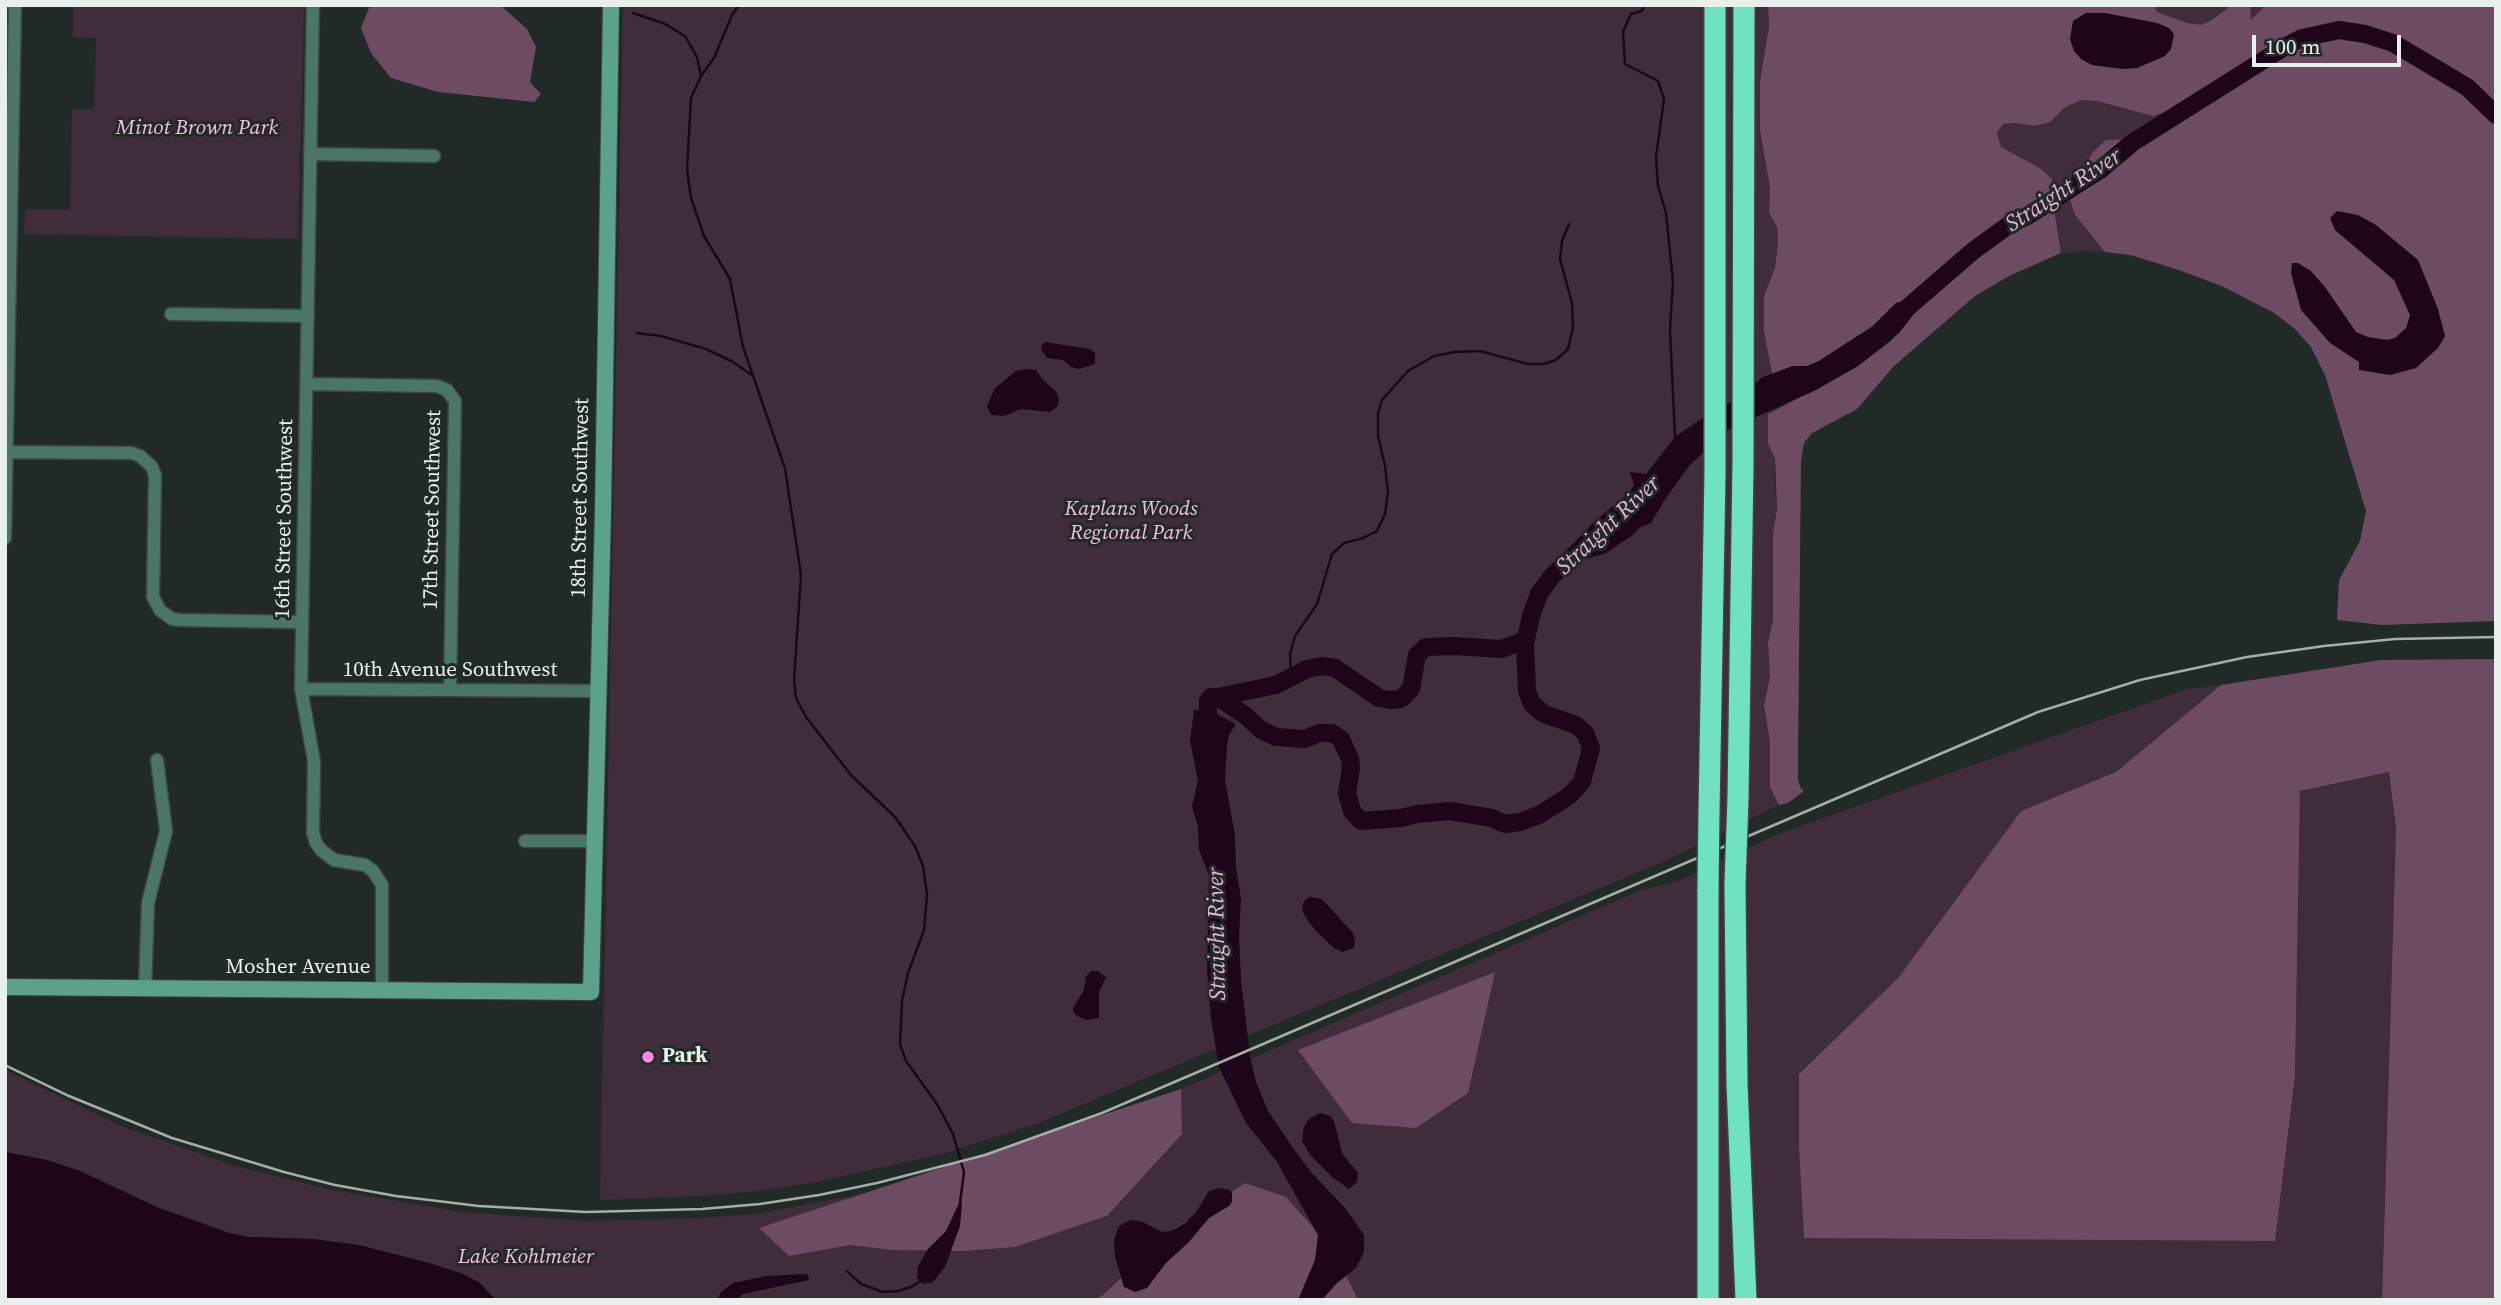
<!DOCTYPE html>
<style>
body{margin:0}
#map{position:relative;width:2501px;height:1305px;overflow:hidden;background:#212a27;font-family:"Source Serif 4",serif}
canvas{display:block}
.frame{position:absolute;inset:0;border:7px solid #e9efed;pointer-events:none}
.scale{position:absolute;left:2252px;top:35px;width:149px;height:32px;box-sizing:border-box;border:4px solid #e9efed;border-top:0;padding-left:9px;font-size:21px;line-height:24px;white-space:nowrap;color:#e9efed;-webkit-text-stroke:5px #212a27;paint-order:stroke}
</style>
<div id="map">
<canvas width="2501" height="1305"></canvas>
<div class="frame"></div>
<div class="scale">100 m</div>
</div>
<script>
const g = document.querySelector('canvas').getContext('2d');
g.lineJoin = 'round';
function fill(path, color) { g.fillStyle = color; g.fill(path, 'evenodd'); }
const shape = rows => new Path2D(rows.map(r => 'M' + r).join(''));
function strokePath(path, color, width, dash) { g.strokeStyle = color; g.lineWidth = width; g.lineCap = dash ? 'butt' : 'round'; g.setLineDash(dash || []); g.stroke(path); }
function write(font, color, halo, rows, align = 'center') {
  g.font = font + ' "Source Serif 4",serif'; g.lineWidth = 6; g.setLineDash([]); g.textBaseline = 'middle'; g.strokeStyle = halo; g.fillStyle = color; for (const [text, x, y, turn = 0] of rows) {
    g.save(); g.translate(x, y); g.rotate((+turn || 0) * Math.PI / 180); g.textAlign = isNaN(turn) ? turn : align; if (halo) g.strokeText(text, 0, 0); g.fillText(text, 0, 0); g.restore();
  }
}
fill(shape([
 [73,5,304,5,298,239,24,234,25,209,70,210,72,109,94,109,96,38,73,37],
 [623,5,1768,5,1769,26,1760,81,1760,130,1770,188,1769,213,1777,227,1778,242,1775,268,1764,297,1764,331,1772,374,1763,377,1736,399,1689,428,1689,466,1725,431,1787,402,1768,414,1768,444,1775,458,1774,477,1777,510,1773,533,1773,619,1768,643,1770,677,1764,705,1770,742,1770,787,1779,805,1665,861,1036,1124,946,1153,817,1182,758,1191,701,1196,600,1200],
 [2144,5,2319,5,2186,38],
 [2081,100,2097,101,2153,115,2178,107,2166,126,2147,138,2106,140,2075,215,2105,252,2085,251,2061,253,2054,209,2052,179,2040,168,2001,147,1997,132,2002,124,2015,123,2035,126,2050,122,2064,108],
 [2221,685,2116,772,2021,811,1899,977,1799,1074,1804,1237,2275,1240,2295,1076,2300,791,2390,772,2396,828,2382,1300,496,1300,463,1274,429,1263,359,1245,313,1239,249,1237,230,1233,159,1208,80,1171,47,1160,5,1152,5,1070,121,1126,235,1166,332,1190,462,1212,583,1221,703,1218,761,1213,879,1191,1139,1107,1639,891,1678,881,1776,835,2187,689]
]), '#402c3b');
fill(shape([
 [373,5,500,5,527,29,536,47,530,82,541,94,534,102,467,95,438,92,391,78,371,53,361,28,369,8],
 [1768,5,2154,5,2157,12,2187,23,2201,25,2212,20,2232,5,2250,5,2251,20,2266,5,2496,5,2496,621,2382,625,2337,620,2339,580,2360,541,2366,511,2325,375,2311,347,2295,329,2274,313,2224,287,2176,269,2130,255,2105,252,2075,215,2070,199,2077,177,2093,152,2106,140,2147,138,2166,126,2177,108,2153,116,2097,101,2081,100,2064,108,2050,122,2035,126,2015,123,2003,124,1997,132,2001,147,2040,168,2052,179,2054,209,2061,253,2009,276,1975,296,1894,366,1857,409,1812,433,1804,443,1801,461,1798,758,1798,779,1800,787,1804,791,1788,803,1779,805,1770,787,1770,742,1764,705,1770,677,1768,643,1773,619,1773,533,1777,510,1775,458,1768,444,1768,414,1858,366,1891,341,1917,310,1919,299,1896,303,1873,326,1819,361,1807,366,1793,366,1772,374,1764,331,1764,296,1775,268,1778,242,1777,227,1769,213,1770,188,1760,130,1760,81,1769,26],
 [2496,659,2496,1300,2382,1300,2396,828,2389,772,2300,791,2295,1076,2275,1241,1804,1238,1799,1147,1799,1074,1899,977,2021,811,2116,772,2221,685,2381,660],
 [1495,972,1468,1093,1416,1128,1352,1123,1298,1050],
 [1181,1089,1182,1134,1107,1216,1015,1247,963,1251,893,1250,850,1245,789,1256,759,1228],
 [1245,1183,1286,1197,1334,1251,1358,1300,1094,1300,1103,1295,1171,1231]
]), '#6c4b63');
fill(shape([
 [2086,13,2105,13,2157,23,2169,28,2174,34,2171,49,2165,56,2137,68,2122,69,2092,65,2081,59,2074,51,2070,39,2073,21],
 [2337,211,2358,215,2376,225,2418,260,2438,309,2445,336,2438,348,2416,368,2390,375,2359,370,2359,362,2330,343,2301,310,2291,273,2292,263,2298,263,2311,271,2325,287,2356,332,2368,337,2387,340,2395,338,2406,328,2410,315,2394,280,2335,230,2330,218],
 [1920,299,1917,310,1899,333,1858,366,1816,390,1725,431,1689,466,1664,501,1651,523,1639,528,1633,535,1606,553,1587,559,1569,558,1578,539,1595,521,1629,493,1634,485,1630,472,1646,474,1675,437,1698,421,1736,399,1763,377,1793,366,1807,366,1819,361,1873,326,1896,303],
 [1045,342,1090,349,1095,353,1095,364,1079,369,1071,367,1063,360,1047,358,1042,351,1041,346],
 [1027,369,1036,370,1043,380,1057,392,1059,400,1057,407,1050,412,1021,409,1004,416,991,415,987,406,995,388,1016,371],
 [1194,710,1209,710,1236,724,1229,735,1227,746,1225,780,1235,835,1236,867,1241,899,1239,937,1241,980,1250,1056,1256,1082,1268,1111,1293,1148,1311,1172,1345,1208,1364,1235,1364,1252,1356,1268,1336,1284,1322,1300,1298,1300,1315,1260,1318,1235,1277,1162,1246,1123,1219,1067,1211,1018,1207,970,1209,875,1199,850,1198,827,1192,806,1198,780,1190,741],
 [1310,897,1322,899,1353,933,1355,941,1354,948,1342,952,1334,948,1315,930,1304,915,1302,907,1304,901],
 [1091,971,1098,971,1106,977,1099,992,1099,1018,1087,1020,1079,1017,1074,1013,1073,1008,1084,990,1086,976],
 [1320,1113,1330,1116,1334,1121,1342,1153,1358,1173,1357,1182,1349,1189,1332,1177,1311,1156,1302,1141,1304,1127,1309,1119],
 [5,1152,47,1160,80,1171,159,1208,229,1233,249,1237,313,1239,359,1245,429,1263,463,1274,480,1283,496,1300,5,1300],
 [1219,1188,1230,1190,1232,1193,1232,1202,1229,1206,1209,1218,1189,1242,1166,1263,1147,1288,1135,1292,1124,1287,1115,1257,1114,1240,1119,1226,1131,1220,1143,1222,1162,1232,1171,1231,1185,1223,1196,1212,1209,1191],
 [960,1201,962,1204,960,1226,945,1267,933,1282,923,1284,917,1278,918,1266,928,1249,946,1231],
 [804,1274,808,1275,809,1280,743,1294,736,1300,717,1300,721,1292,733,1283,766,1276]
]), '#1f051a');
strokePath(shape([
 [739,5,732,15,714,58,701,76,691,98,687,169,691,198,704,236,730,279,743,347,785,468,801,575,794,680,796,698,806,717,851,775,895,817,915,846,923,866,927,894,924,930,908,973,902,1001,900,1044,906,1061,937,1104,953,1134,964,1172,960,1203],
 [1644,5,1642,11,1631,14,1623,32,1625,64,1658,81,1664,99,1656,157,1658,186,1666,213,1673,281,1670,330,1675,437],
 [633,13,665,24,685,36,697,57,701,76],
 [637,333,661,336,706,349,733,362,753,376],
 [1291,679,1290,654,1295,636,1317,604,1332,554,1344,543,1363,538,1377,531,1385,514,1388,492,1385,466,1378,436,1378,413,1382,400,1408,371,1434,356,1455,352,1480,351,1528,364,1543,364,1556,360,1568,349,1573,327,1572,303,1560,259,1562,241,1569,224],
 [847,1271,861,1284,883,1292,898,1291,911,1287,922,1280]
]), '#1f051a', 2.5);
strokePath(shape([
 [1899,315,1973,251,2010,224,2029,215,2100,170,2132,143,2286,46,2302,38,2339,30,2365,34,2393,43,2467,87,2496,115],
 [1218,697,1276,685,1307,669,1322,666,1335,668,1379,698,1390,700,1401,699,1411,689,1417,655,1426,647,1454,646,1501,649,1526,640],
 [1208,733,1208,701,1211,697,1218,697,1246,716,1261,730,1276,737,1305,739,1319,733,1332,733,1341,739,1350,759,1351,768,1347,793,1352,811,1361,821,1401,818,1417,814,1450,811,1492,818,1505,824,1520,822,1539,815,1569,796,1582,782,1591,748,1585,733,1576,725,1544,714,1532,704,1527,691,1525,644,1531,616,1539,594,1552,576,1587,543]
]), '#1f051a', 18);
const street = shape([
 [313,5,301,689,314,761,313,833,316,843,321,850,334,860,365,865,373,871,382,885,382,990],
 [310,154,434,156],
 [171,314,308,316],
 [307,384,437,386,447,390,455,401,450,690],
 [5,452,132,453,140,456,152,467,155,475,153,597,160,610,172,619,180,620,302,622],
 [5,538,15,5],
 [301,689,598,691],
 [525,841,595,841],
 [145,988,148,903,166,831,157,760]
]);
const secondary = shape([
 [5,987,591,992,603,511,611,5]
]);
const highway = shape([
 [1738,799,1743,463,1744,5],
 [1709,812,1715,474,1715,5],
 [1735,884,1737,1084,1746,1300],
 [1708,1300,1708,890]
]);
strokePath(street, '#3d4643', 15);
strokePath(secondary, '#3d4643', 18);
strokePath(highway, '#3d4643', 24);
strokePath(street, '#4b7667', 12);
strokePath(secondary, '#5ca18a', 16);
strokePath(highway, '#70e2bf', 21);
strokePath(shape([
 [5,1065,69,1096,172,1138,284,1172,335,1185,396,1196,479,1206,586,1212,702,1209,760,1204,819,1195,877,1183,985,1155,1102,1113,2038,712,2140,680,2247,657,2324,646,2395,639,2496,637]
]), '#a6adab', 2.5);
const highwayBridge = shape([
 [1735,884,1738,799],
 [1708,890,1709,812]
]);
strokePath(highwayBridge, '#3d4643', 24, []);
strokePath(highwayBridge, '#70e2bf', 21);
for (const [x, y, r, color] of [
 [648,1057,7,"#fd86e1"]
]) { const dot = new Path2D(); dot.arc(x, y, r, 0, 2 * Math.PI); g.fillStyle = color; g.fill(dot); strokePath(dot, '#212a27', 2.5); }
write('italic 21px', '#f9bee8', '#212a27', [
 ["Minot Brown Park",197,129],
 ["Kaplans Woods",1131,510],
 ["Regional Park",1131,534],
 ["Lake Kohlmeier",526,1258]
]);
write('21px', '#e9efed', '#212a27', [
 ["18th Street Southwest",581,498,-89],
 ["17th Street Southwest",433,510,-89],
 ["16th Street Southwest",285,519,-89],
 ["10th Avenue Southwest",450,671],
 ["Mosher Avenue",298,968]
]);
write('bold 21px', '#e9efed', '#212a27', [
 ["Park",662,1057]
], 'left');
write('italic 23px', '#ecb1dc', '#212a27', [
 ["Straight River",2064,191,-33],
 ["Straight River",1609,526,-43],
 ["Straight River",1218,934,-91]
]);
</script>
